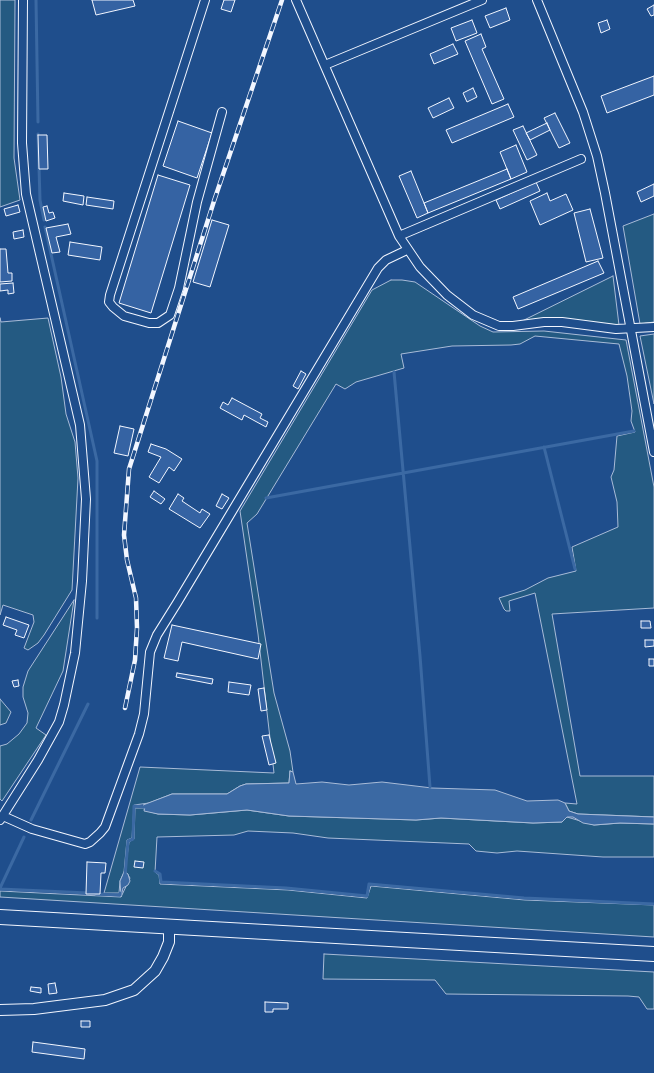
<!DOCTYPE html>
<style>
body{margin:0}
canvas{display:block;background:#1f4e8c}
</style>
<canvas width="654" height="1073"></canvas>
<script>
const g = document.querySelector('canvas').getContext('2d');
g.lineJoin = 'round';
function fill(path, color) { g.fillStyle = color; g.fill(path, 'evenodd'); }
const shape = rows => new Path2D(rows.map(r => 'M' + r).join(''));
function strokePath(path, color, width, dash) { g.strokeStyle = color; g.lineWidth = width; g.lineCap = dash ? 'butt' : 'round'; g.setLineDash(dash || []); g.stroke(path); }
const green = shape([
 [0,0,15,0,14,158,20,200,0,207,0,0],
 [654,214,654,322,640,324,623,226,654,214],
 [613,276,619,325,587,322,510,327,613,276],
 [391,280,402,280,415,282,480,326,493,332,544,331,626,340,654,487,654,608,552,614,580,776,654,776,654,817,578,814,569,811,565,803,577,804,535,593,509,601,510,611,506,611,504,609,499,598,525,590,548,578,576,571,572,547,618,527,617,502,611,477,614,470,617,436,635,432,631,421,632,411,627,376,619,344,535,336,520,344,511,345,452,346,401,354,404,368,356,382,345,389,336,384,257,514,247,523,274,693,290,751,293,772,290,771,289,783,246,784,240,786,227,794,172,794,149,803,134,805,132,838,127,840,124,872,120,881,119,893,104,893,140,767,274,773,258,634,240,511,372,290,391,280],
 [0,318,1,322,48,318,61,377,66,414,75,442,78,478,72,590,44,635,38,643,28,650,24,648,34,622,33,615,3,605,0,615,0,318],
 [654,334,654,404,640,336,654,334],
 [74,600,63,671,36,728,46,735,2,801,0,799,0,746,7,744,19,734,27,723,28,713,23,697,23,687,28,671,74,600],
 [0,699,11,712,6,723,0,725,0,699],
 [135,808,145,808,144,810,158,814,190,815,247,810,289,816,416,820,441,818,533,823,562,822,567,817,594,825,620,823,654,824,654,857,603,857,517,851,497,853,476,851,469,844,328,838,293,833,248,831,234,835,157,837,155,872,159,875,160,884,288,890,367,898,371,886,525,900,654,905,654,937,0,897,0,891,121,897,130,878,126,872,126,864,129,842,134,839,135,808],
 [324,954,654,972,654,1009,647,1009,639,997,628,996,446,994,435,980,323,979,324,954]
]);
fill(green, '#245a82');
strokePath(green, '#a8bbd7', 1);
const water = shape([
 [290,771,293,772,296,784,322,782,349,785,382,782,432,788,495,790,527,801,558,800,565,803,569,811,578,814,654,817,654,824,620,823,594,825,583,823,573,817,567,817,562,822,533,823,441,818,416,820,289,816,247,810,190,815,158,814,144,811,145,807,143,805,172,794,227,794,240,786,246,784,289,783,290,771],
 [124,872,128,874,130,881,128,885,123,888,121,897,120,881,124,872]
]);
fill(water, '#3b69a3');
strokePath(water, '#a8bbd7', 1);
strokePath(shape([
 [36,0,38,122],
 [38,134,40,200,44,220],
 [45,227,97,461,97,618],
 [394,372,420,656,430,787],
 [544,447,575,569],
 [266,498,634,431],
 [31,820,88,704],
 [155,871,160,874,161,882,286,888,367,896,369,884,524,898,654,904],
 [125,876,128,841,133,839,134,806,145,807],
 [0,888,24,837],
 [0,889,88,893],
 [96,894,120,895,120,893]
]), '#3b69a3', 3);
const building = shape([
 [92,0,133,0,135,6,96,15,92,0],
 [224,0,235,0,231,12,221,9,224,0],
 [654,5,654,15,651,16,647,9,654,5],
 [506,8,510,20,490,28,485,16,506,8],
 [472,20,477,33,456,41,451,28,472,20],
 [607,20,610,29,601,33,598,23,607,20],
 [481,34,486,47,482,49,504,99,492,104,465,41,481,34],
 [453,44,458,54,434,64,430,54,453,44],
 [654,76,654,95,607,113,601,96,654,76],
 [473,88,477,97,467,102,463,93,473,88],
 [449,98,454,108,433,118,428,108,449,98],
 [508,104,514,117,452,143,446,130,508,104],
 [555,113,570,143,559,148,544,118,555,113],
 [178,121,212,133,197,178,163,166,178,121],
 [547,123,550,130,530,140,526,133,547,123],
 [523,126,537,155,527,160,513,130,523,126],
 [38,135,47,135,48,169,39,169,38,135],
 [516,145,527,172,511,179,500,152,516,145],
 [507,169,511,179,428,213,424,203,507,169],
 [411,171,428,213,417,218,399,176,411,171],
 [158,175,190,185,151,313,119,303,158,175],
 [536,182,540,191,500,209,496,200,536,182],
 [654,184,654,196,641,202,637,192,654,184],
 [64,193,84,196,83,205,63,201,64,193],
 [547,193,550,201,566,194,573,210,540,225,530,201,547,193],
 [87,197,114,201,113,209,86,205,87,197],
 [18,205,20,212,6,216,4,209,18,205],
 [47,206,49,213,53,212,55,218,46,221,43,207,47,206],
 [590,209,603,258,586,262,574,213,590,209],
 [212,220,229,225,210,287,193,282,212,220],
 [68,224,71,234,56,237,60,252,52,253,46,228,68,224],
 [23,230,24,237,14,239,13,232,23,230],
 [70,242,102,247,100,260,68,255,70,242],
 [0,249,6,249,8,273,12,273,12,281,0,282,0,249],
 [598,261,604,273,518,309,513,297,598,261],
 [13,283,14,293,8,294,8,290,0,291,0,284,13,283],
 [301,371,306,374,298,389,293,386,301,371],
 [232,398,262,414,260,418,268,422,266,427,244,415,242,420,220,408,223,402,228,405,232,398],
 [120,426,134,429,128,456,114,453,120,426],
 [151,444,166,449,182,459,174,471,169,467,159,483,149,477,161,457,148,452,151,444],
 [154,491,165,499,161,504,150,497,154,491],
 [178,494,184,498,182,501,200,513,202,509,210,514,200,528,169,509,178,494],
 [222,494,229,498,222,509,216,506,222,494],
 [6,617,29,625,24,638,15,635,17,630,3,625,6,617],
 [641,621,650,621,651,628,641,628,641,621],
 [172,625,261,644,258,659,182,642,178,661,164,658,172,625],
 [645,640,654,640,654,646,645,647,645,640],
 [649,659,654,659,654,666,649,666,649,659],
 [177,673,213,679,212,684,176,677,177,673],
 [18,680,19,686,14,687,12,681,18,680],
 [229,682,251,685,249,695,228,692,229,682],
 [264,688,267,710,261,711,258,689,264,688],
 [269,735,276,763,269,765,262,736,269,735],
 [135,861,144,862,143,868,134,867,135,861],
 [87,862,106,863,105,873,101,873,100,894,86,894,87,862],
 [55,983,57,993,49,994,48,984,55,983],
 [31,987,41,988,41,993,30,991,31,987],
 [265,1002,288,1003,288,1009,273,1009,273,1012,265,1012,265,1002],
 [81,1021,90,1021,90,1027,81,1027,81,1021],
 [33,1042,85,1049,84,1059,32,1052,33,1042]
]);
fill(building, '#3563a3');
strokePath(building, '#f2f6ff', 1);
const minor = shape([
 [205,0,110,295,109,302,113,307,124,316,149,323,158,323,170,315,179,288,197,202,222,112],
 [296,0,399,236,420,267,447,295,473,315,499,326,513,326,544,322,562,322,616,329,654,327],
 [537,0,583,112,597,156,605,193,654,452],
 [325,65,482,0],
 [399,236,581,159],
 [3,816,32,829,85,844,90,842,100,833,105,827,139,734,144,714,150,652,157,635,177,603,378,268,386,260,407,250],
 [0,820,38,760,59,722,64,705,75,653,82,581,86,499,80,425,26,194,22,143,23,0]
]);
const tertiary = shape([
 [0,1010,34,1009,105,1000,134,990,155,971,163,957,169,942,169,927]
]);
const trunk = shape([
 [0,917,654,954]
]);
strokePath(minor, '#f2f6ff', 10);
strokePath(tertiary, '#f2f6ff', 12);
strokePath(trunk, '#f2f6ff', 16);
strokePath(minor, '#1f4e8c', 8);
strokePath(tertiary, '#1f4e8c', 10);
strokePath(trunk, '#1f4e8c', 14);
const rail = shape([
 [125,708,135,660,137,628,136,598,127,560,124,535,129,469,214,201,282,0]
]);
strokePath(rail, '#f2f6ff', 4.5);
strokePath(rail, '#1f4e8c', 3, [9]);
</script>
